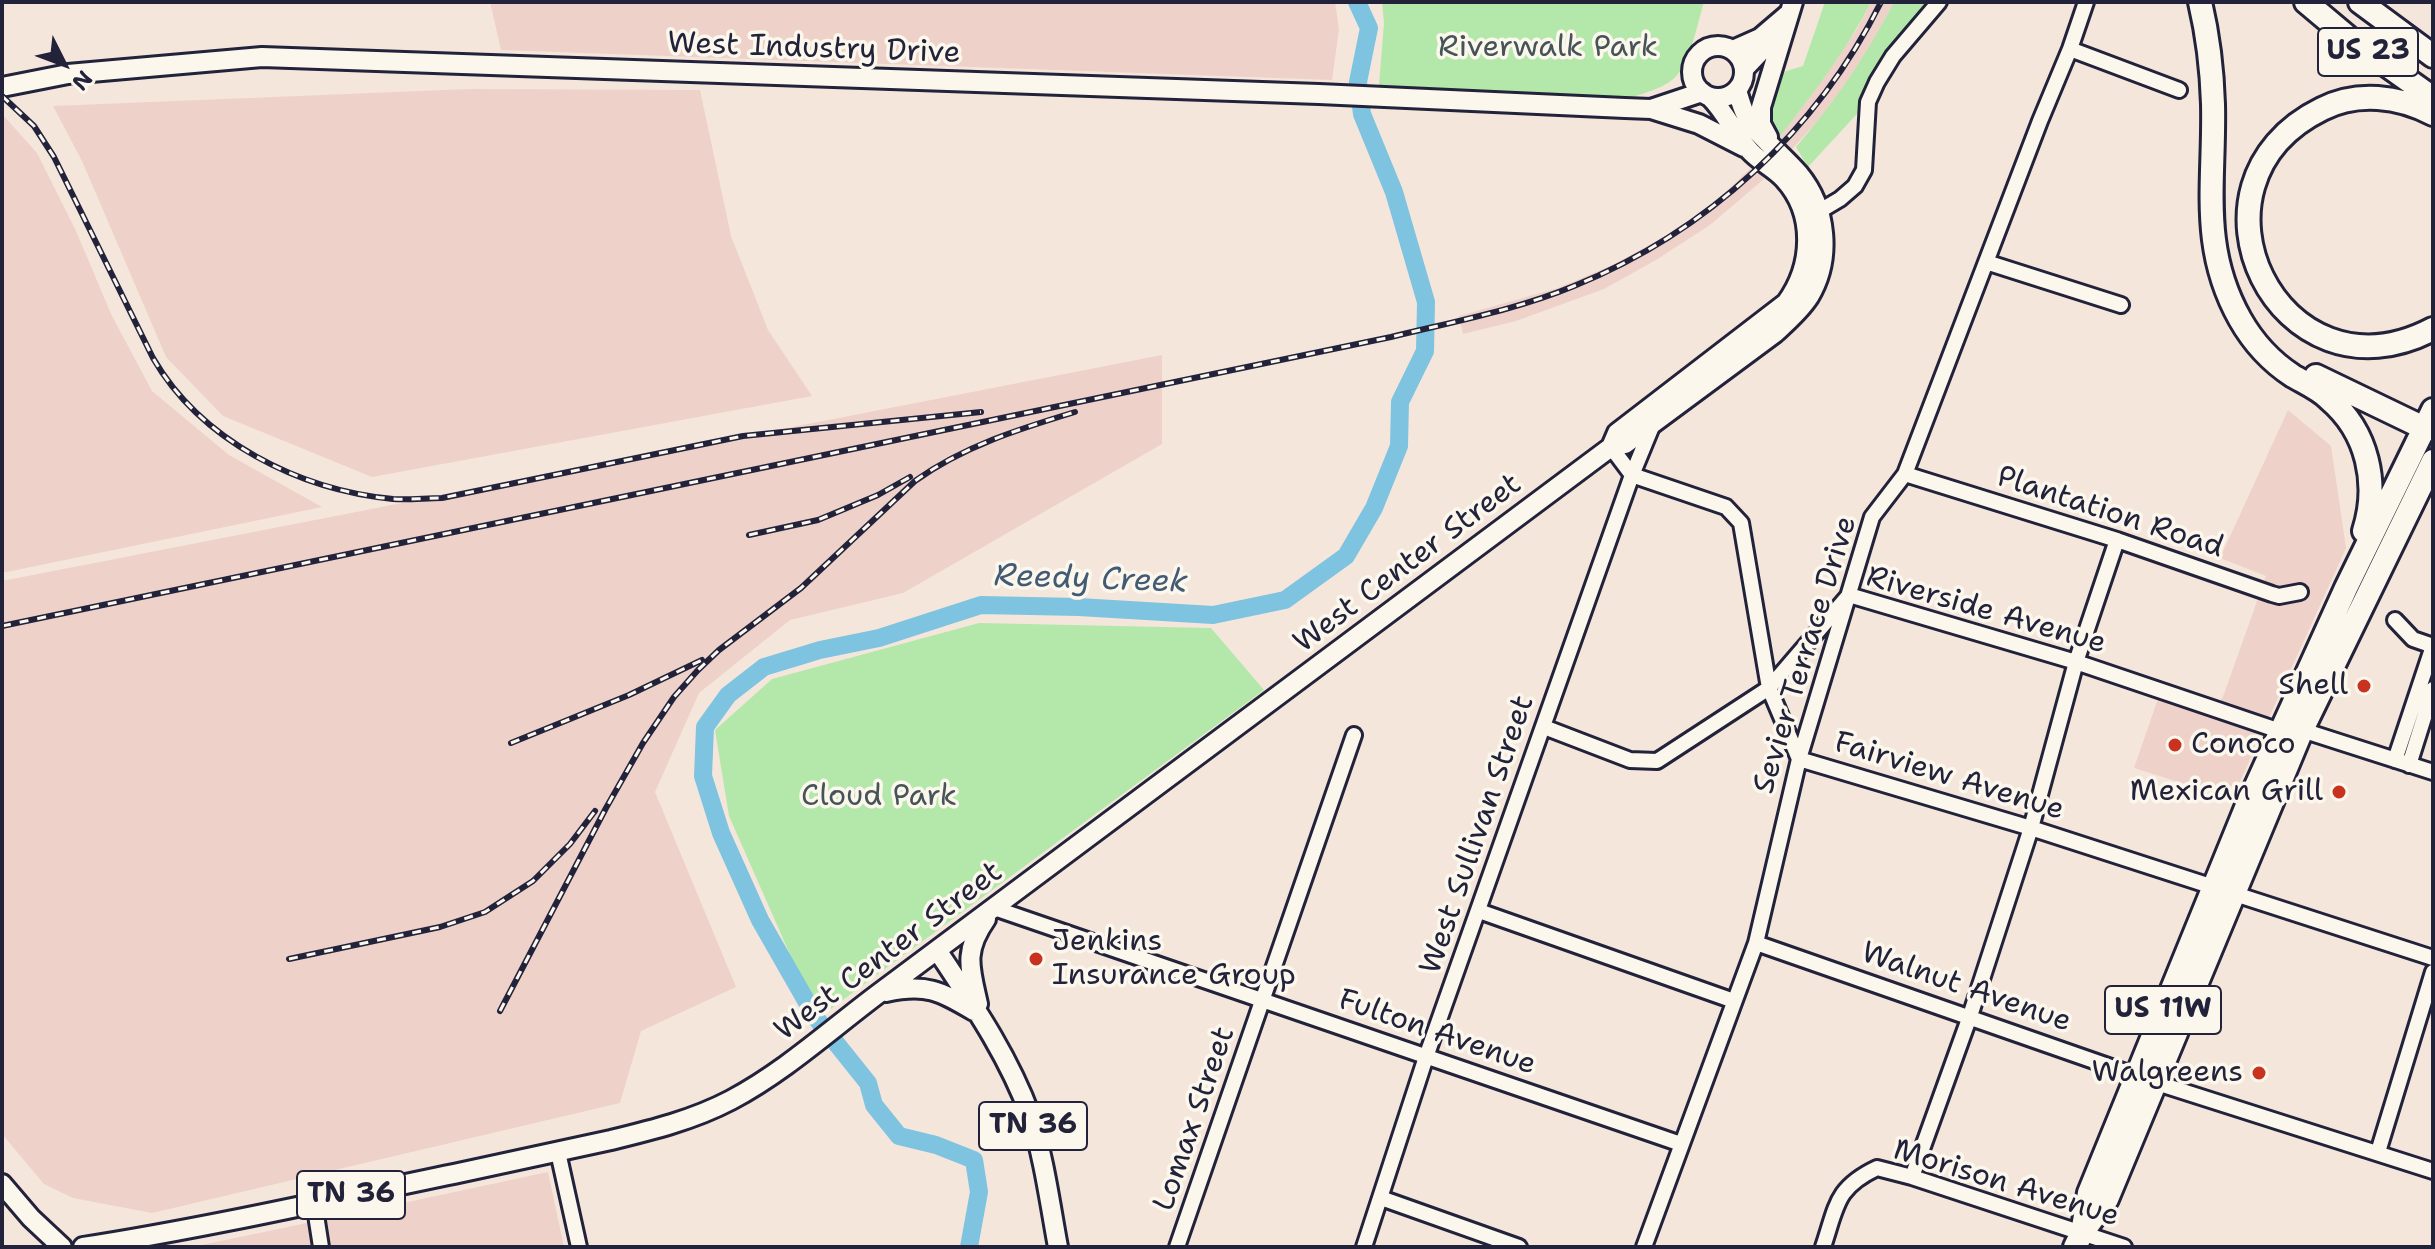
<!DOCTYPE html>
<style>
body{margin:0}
#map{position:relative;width:2435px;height:1249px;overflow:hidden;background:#f5e6dc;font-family:"Shantell Sans",sans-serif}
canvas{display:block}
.frame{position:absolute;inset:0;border:4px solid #22223b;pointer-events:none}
.north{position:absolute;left:24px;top:24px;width:80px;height:80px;-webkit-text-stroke:6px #fbf7ec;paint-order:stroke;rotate:132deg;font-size:22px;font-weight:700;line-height:32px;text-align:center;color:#22223b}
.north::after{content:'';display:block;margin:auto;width:28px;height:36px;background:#22223b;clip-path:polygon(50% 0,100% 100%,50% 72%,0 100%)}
</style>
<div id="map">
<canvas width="2435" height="1249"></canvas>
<div class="frame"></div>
<div class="north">N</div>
</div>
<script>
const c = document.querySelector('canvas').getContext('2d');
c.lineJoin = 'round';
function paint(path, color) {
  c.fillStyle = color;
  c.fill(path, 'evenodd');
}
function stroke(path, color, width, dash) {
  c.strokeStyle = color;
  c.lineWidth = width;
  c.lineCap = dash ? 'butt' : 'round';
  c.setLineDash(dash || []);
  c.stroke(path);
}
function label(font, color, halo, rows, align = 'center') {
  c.font = font + ' "Shantell Sans",sans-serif';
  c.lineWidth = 7;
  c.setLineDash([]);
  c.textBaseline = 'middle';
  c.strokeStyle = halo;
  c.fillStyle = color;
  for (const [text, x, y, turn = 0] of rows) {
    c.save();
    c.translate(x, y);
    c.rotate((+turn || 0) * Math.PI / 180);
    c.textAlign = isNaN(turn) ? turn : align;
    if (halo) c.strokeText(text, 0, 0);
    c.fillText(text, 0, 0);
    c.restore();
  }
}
paint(new Path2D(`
 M490 2H1335L1339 29 1332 80 501 50Z
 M1871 2H1894L1869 50 1832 105 1784 158 1774 144 1807 101 1857 29Z
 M469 89 700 90 731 236 768 330 812 396 372 477 223 416 166 357 82 161 53 106Z
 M2 114 37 153 76 231 112 316 152 391 229 455 322 507 2 573Z
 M1753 166 1764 179 1710 225 1656 260 1604 289 1516 321 1463 334 1459 316 1558 288 1615 264 1664 237 1712 205Z
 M1162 355V444L903 593 790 620 699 693 655 792 736 987 641 1031 620 1103 152 1213 73 1198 44 1184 2 1134V581Z
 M2288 410 2331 446 2346 548 2232 799 2134 768 2159 696 2214 715 2224 694 2266 576 2220 558Z
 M548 1172 564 1247H192L403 1203Z`), '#eed1c9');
paint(new Path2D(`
 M1382 2H1704C1697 25 1692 55 1678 74 1668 87 1647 92 1633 97L1429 90 1379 85 1384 23Z
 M1825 2H1871C1845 53 1809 99 1774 144L1761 107 1780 73 1803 66Z
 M1894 2H1939L1868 102 1808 167 1796 147C1837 99 1865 58 1894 2Z
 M979 623 1211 628 1264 690 821 1016 792 959 729 816 715 730 772 679Z`), '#b3e8aa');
stroke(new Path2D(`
 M969 1247 979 1192 974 1160 936 1145 899 1136 874 1105 868 1083 816 1018 760 920 721 833 703 776 705 727 728 695 764 667 820 650 879 638 981 605 1079 607 1213 615 1285 600 1346 556 1374 508 1399 446 1400 402 1425 351 1426 302 1394 192 1362 114 1358 82 1369 28 1357 2`), '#7ec3df', 18);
const minor = new Path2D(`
 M2070 49 2179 90
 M1813 215 1840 199 1855 186 1864 170 1868 102 1877 82 1893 56 1939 2
 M1986 262 2121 305
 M1611 447 1632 475
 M1905 474 2117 540 2272 594 2279 596 2300 592
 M1632 475 1726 507 1741 523 1769 688 1799 759 2031 828 2433 958
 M2395 620 2413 639 2433 646
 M1544 727 1630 760 1657 761 1769 688 1849 595 2076 662 2280 731
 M2302 730 2433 772
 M2395 760 2433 646
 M2409 765 2433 689
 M994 908 1681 1144
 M1479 911 1734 1001
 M1756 943 2157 1083 2433 1171
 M558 1152 579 1247
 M2378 1152 2433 972
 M1912 1177 1970 1016 2031 828 2076 662 2117 540
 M1381 1198 1519 1247
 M314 1202 321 1247
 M1177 1247 1354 735
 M1364 1247 1426 1057 1632 475 1653 424
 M1644 1247 1756 943 1799 759 1872 517 1905 474 2040 121 2070 49 2086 2
 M1823 1247C1837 1206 1835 1188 1877 1168L1912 1177 2124 1247`);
const major = new Path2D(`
 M1692 72a26 26 0 1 1 52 0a26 26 0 1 1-52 0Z
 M1733 50 1760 38 1787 15
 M1744 69 1778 33
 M2 87 68 74 262 57 1319 94 1625 108 1651 109 1702 92
 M1651 109 1699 124 1744 147
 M1768 137 1761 124V107L1793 2
 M1611 447 1617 433 1786 303C1813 266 1816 214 1784 179 1774 168 1760 162 1750 151 1735 135 1726 113 1710 97
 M937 950C972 1003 1008 1055 1030 1115 1044 1157 1050 1204 1058 1247
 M886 992C926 983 940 991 974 1011
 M978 1004C970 968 963 952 986 919
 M2 1184 31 1218 62 1247
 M83 1247C211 1227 337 1198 463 1172 512 1161 562 1151 611 1140 652 1130 693 1120 731 1100 784 1072 830 1030 878 994L1611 447 1625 444 1775 333C1787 322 1800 311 1809 297 1832 259 1827 208 1799 174 1785 158 1769 145 1755 129 1745 118 1741 104 1737 90`);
const highway = new Path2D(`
 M2200 2C2208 36 2212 70 2213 104 2215 182 2199 246 2240 319 2253 342 2270 361 2293 376 2305 383 2319 389 2329 399 2368 432 2379 484 2364 531
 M2306 2 2350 39 2433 98
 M2360 2 2433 56
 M2433 114C2399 96 2357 91 2322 109 2169 184 2279 410 2433 329
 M2316 376 2424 428 2433 429
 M2082 1233 2089 1193 2246 808 2346 588 2433 410
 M2075 1247 2082 1233 2107 1199 2302 730 2433 461`);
stroke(minor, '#22223b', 20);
stroke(major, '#22223b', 24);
stroke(highway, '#22223b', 28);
stroke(minor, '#fbf7ec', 14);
stroke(major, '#fbf7ec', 18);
stroke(highway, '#fbf7ec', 22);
const rail = new Path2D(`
 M2 96 34 126 54 157 153 358C201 441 299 490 393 499 409 500 426 498 442 498L743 436 981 412
 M749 535 818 520 878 495 910 477
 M2 626 1391 337C1452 322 1516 310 1574 286 1707 232 1817 131 1881 2
 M511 743 629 695 702 660
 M289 959 440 927 485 912 533 881 570 844 595 811
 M500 1011 606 808 643 743 674 697 698 670 719 650 801 588 915 481C964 446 1019 429 1075 412`);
stroke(rail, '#22223b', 6);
stroke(rail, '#fbf7ec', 3, [9]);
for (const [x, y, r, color] of [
 [2364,686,8,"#c8321e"],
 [2175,745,8,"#c8321e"],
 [2339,792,8,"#c8321e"],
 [1036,959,8,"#c8321e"],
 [2259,1073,8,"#c8321e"]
]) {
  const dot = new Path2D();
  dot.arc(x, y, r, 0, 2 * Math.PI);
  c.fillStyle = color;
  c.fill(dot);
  stroke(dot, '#fbf7ec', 3);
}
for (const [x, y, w] of [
 [2368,52,100],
 [2163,1010,116],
 [1033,1126,108],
 [351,1195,108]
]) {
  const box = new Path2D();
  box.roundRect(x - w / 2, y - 24, w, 48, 6);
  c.fillStyle = '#fbf7ec';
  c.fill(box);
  stroke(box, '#22223b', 2);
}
label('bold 28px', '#22223b', null, [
 ["US 23",2368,52],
 ["US 11W",2163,1010],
 ["TN 36",1033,1126],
 ["TN 36",351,1195]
]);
label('30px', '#465457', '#fbf7ec', [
 ["Riverwalk Park",1548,48],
 ["Cloud Park",879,797]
]);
label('30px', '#22223b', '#fbf7ec', [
 ["West Industry Drive",814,49,2],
 ["Plantation Road",2110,513,18],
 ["West Center Street",1408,564,-37],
 ["Riverside Avenue",1986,611,16],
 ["Sevier Terrace Drive",1806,655,-73],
 ["Fairview Avenue",1949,777,17],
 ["West Sullivan Street",1478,835,-71],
 ["West Center Street",889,952,-37],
 ["Walnut Avenue",1966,988,19],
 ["Fulton Avenue",1437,1033,19],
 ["Lomax Street",1195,1119,-71],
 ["Morison Avenue",2006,1184,17]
]);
label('30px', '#22223b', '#fbf7ec', [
 ["Shell",2348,686],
 ["Conoco",2191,745,"left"],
 ["Mexican Grill",2323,792],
 ["Jenkins",1052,942,"left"],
 ["Insurance Group",1052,976,"left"],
 ["Walgreens",2243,1073]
], 'right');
label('italic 32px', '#425a74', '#fbf7ec', [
 ["Reedy Creek",1091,580,2]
]);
</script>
